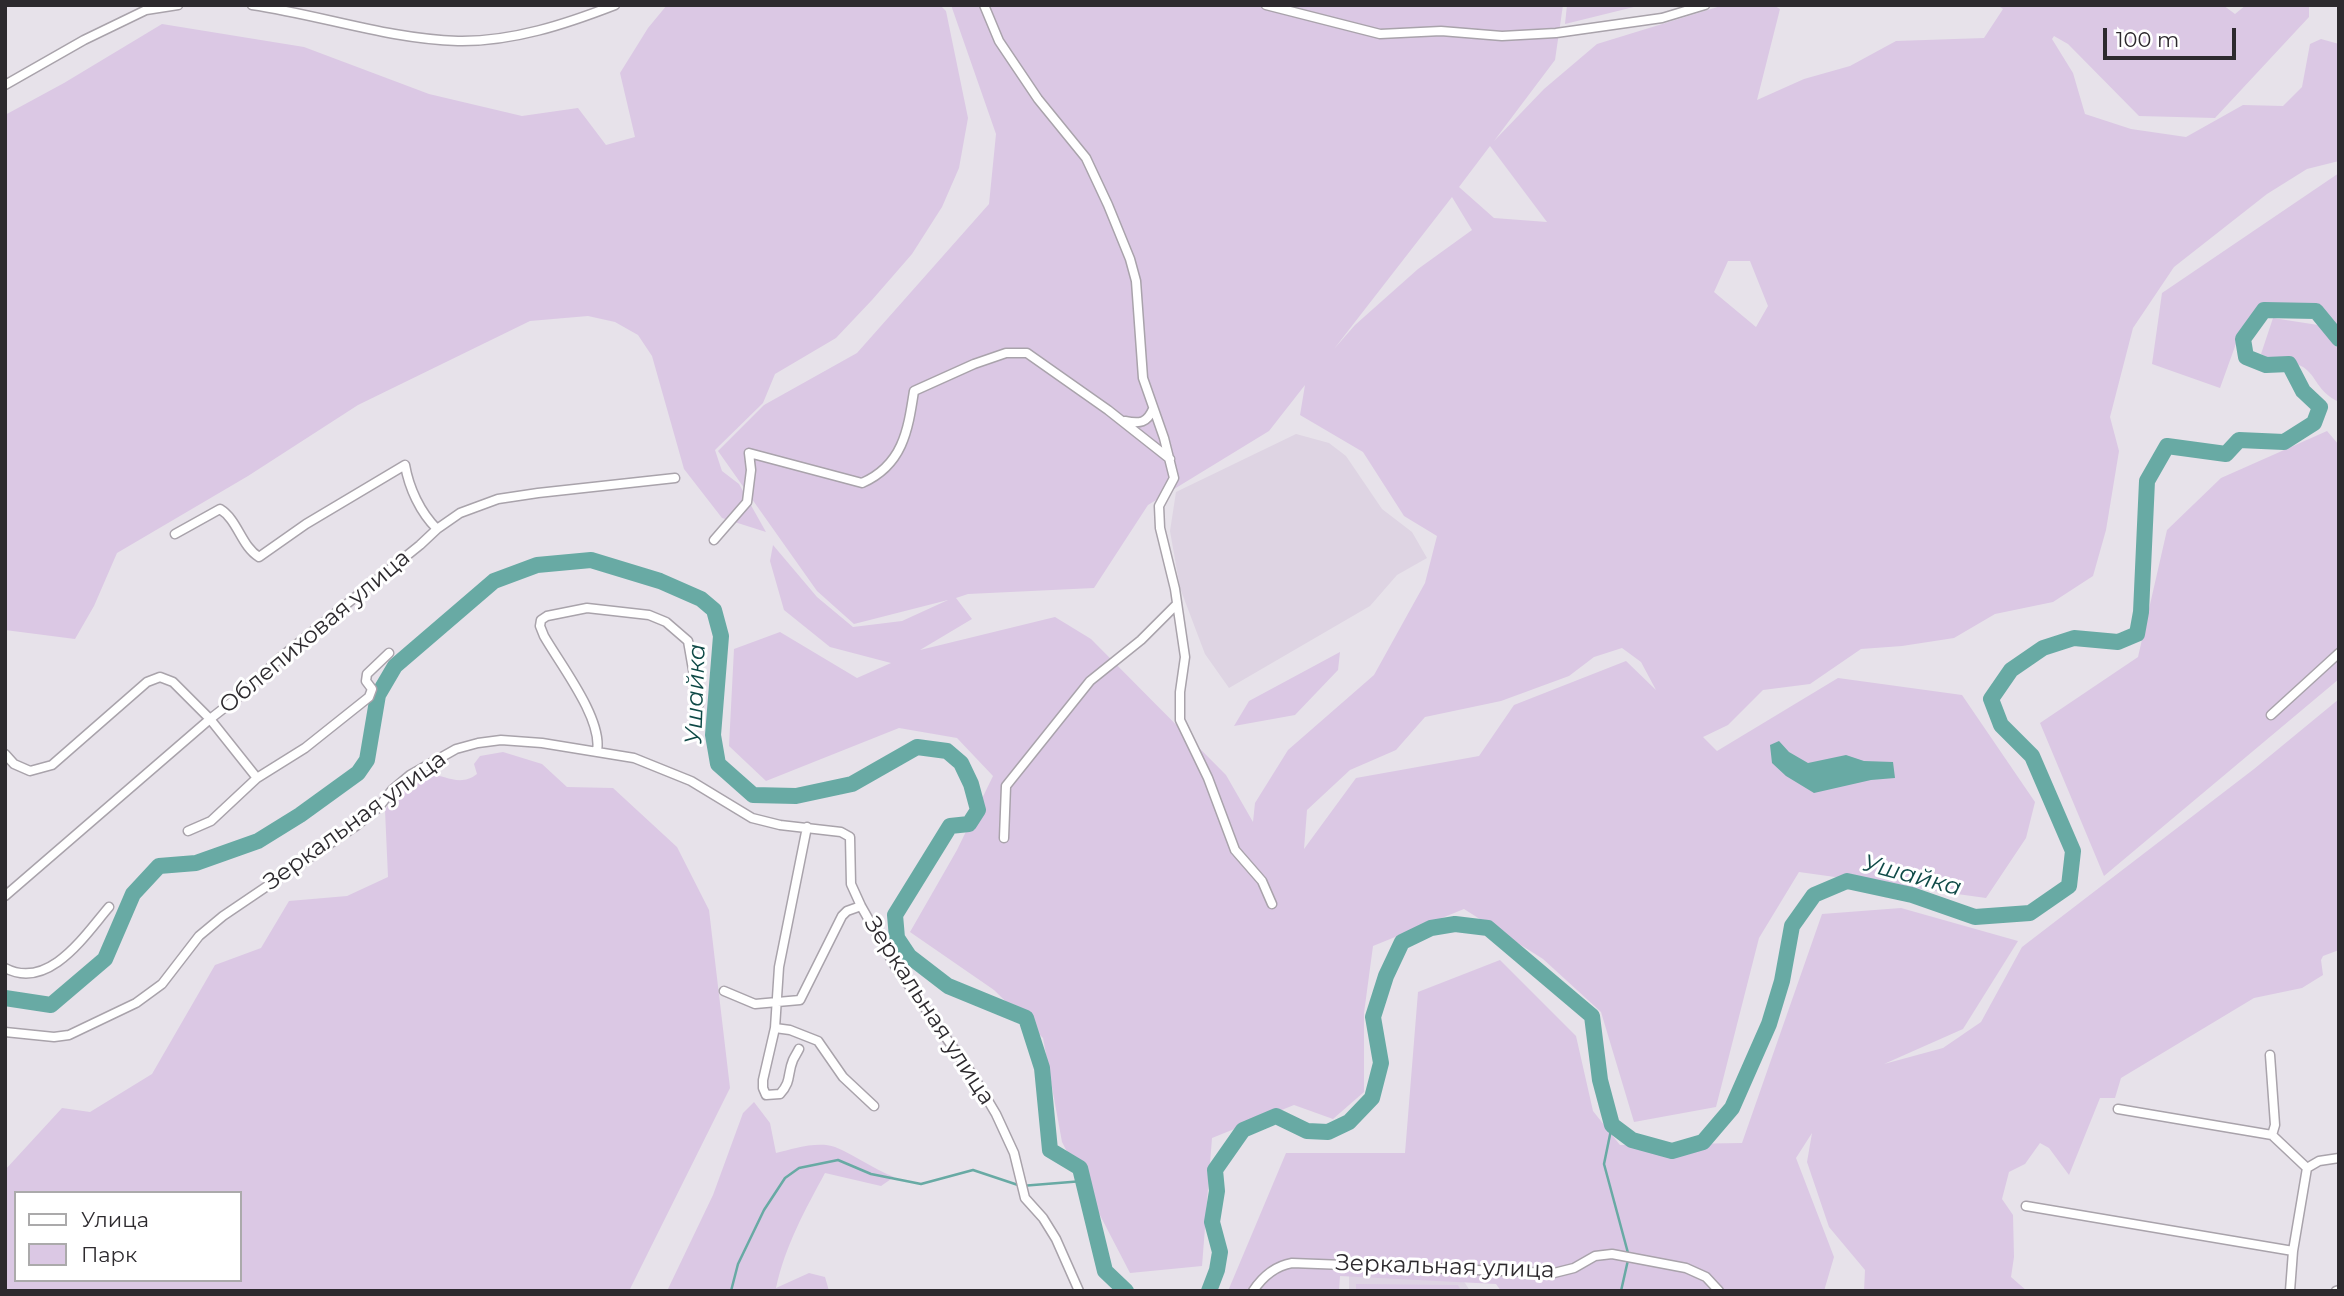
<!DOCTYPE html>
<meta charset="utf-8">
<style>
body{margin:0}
#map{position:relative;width:2344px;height:1296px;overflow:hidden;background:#e7e2ea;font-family:Montserrat,sans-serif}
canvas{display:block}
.frame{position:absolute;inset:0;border:7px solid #2d2a2e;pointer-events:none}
.legend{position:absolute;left:14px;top:1191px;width:228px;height:91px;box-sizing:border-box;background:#fff;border:2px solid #abaaab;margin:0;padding:9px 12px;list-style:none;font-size:21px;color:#2d2a2e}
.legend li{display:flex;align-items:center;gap:14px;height:35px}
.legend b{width:35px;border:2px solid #abaaab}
.scale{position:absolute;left:2103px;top:28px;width:133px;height:32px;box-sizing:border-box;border:4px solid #2d2a2e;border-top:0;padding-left:9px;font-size:21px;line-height:24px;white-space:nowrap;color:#2d2a2e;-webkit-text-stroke:5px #fff;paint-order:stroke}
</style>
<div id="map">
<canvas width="2344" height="1296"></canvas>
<div class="frame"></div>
<ul class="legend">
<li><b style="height:9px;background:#fff"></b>Улица</li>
<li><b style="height:19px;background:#dbc8e4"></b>Парк</li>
</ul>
<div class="scale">100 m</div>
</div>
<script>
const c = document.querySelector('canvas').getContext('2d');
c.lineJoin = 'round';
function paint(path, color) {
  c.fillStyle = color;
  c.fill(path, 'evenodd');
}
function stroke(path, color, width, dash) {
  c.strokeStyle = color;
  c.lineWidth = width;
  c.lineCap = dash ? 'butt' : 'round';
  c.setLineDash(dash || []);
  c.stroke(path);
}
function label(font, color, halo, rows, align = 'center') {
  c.font = font + ' Montserrat,sans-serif';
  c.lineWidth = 6;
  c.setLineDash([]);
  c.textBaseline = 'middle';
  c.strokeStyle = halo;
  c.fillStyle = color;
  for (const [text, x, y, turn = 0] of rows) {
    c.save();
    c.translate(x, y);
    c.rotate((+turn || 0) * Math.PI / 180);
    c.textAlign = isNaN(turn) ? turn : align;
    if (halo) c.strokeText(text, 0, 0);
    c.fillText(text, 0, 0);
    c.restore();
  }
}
paint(new Path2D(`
 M1296 434 1329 443 1346 456 1382 509 1412 532 1427 558 1397 575 1370 606 1229 688 1205 654 1180 588 1170 531 1176 492Z
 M1349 1272 1460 1275 1470 1291H1349Z`), '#ded4e3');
paint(new Path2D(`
 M667 5H940L946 11 968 118 959 168 942 207 912 254 872 300 836 338 775 374 763 403 715 450 722 471 739 484 766 532 722 518 684 469 652 356 638 335 615 322 588 316 530 321 358 405 248 476 117 553 94 606 75 639 5 630V115L64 83 162 24 304 47 429 94 522 116 578 108 606 145 635 137 620 73 648 28Z
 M951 5H1563L1555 60 1494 141 1544 89 1597 44 1724 5H1773L1780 9 1757 100 1804 79 1850 66 1896 41 1984 38 2003 9 1997 5H2223L2235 14 2246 5H2309V17L2215 118 2139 116 2068 44 2054 36 2052 39 2073 73 2085 114 2131 129 2186 137 2243 105 2283 106 2302 87 2310 44 2321 39 2339 44V161L2307 169 2267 194 2174 267 2133 328 2110 417 2119 451 2106 530 2093 576 2053 602 1995 614 1954 638 1902 646 1861 649 1810 684 1763 690 1728 725 1703 737 1717 751 1838 678 1962 695 2035 802 2026 838 1986 898 1799 872 1759 938 1716 1107 1634 1122 1601 1012 1543 959 1464 909 1373 946 1364 1013V1092L1333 1119 1294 1105 1212 1138 1202 1266 1130 1273 1062 1142 1043 1038 994 990 910 932 957 850 993 776 957 738 899 728 766 781 729 746 734 649 780 632 857 678 891 663 830 647 784 610 770 561 773 545 817 597 853 627 902 621 948 600 854 624 817 591 718 451 764 405 857 353 989 204 996 134ZM1490 146 1547 222 1494 218 1459 187ZM1452 197 1472 230 1418 269 1355 325 1334 349ZM1728 261H1750L1768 306 1756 327 1714 292ZM1305 385 1300 415 1363 452 1404 516 1437 536 1425 583 1374 675 1288 750 1255 803 1253 822 1226 775 1091 639 1055 617 920 650 972 619 956 598 968 594 1094 588 1148 505 1269 431ZM1622 648 1641 662 1656 690 1626 661 1514 705 1479 756 1356 778 1304 849 1307 810 1350 770 1396 750 1425 717 1501 701 1569 676 1594 657Z
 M1567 5H1642L1565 24Z
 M2339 173V328L2292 307 2242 327 2220 388 2152 364 2162 293Z
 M2273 318 2318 325 2339 350V402C2317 392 2317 376 2303 367 2291 360 2274 363 2261 354Z
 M2327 431 2339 445V679L2104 876 2040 723 2138 657 2167 530 2221 478Z
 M1340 652 1338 670 1295 715 1234 726 1249 701Z
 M2339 699V950L2323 956 2321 960 2323 975 2302 988 2254 998 2121 1078 2115 1098H2100L2069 1175 2049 1148 2040 1143 2025 1164 2009 1172 2002 1199 2013 1215 2014 1257 2011 1277 2027 1291H1864L1865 1270 1829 1227 1807 1162 1812 1133 1796 1158 1834 1257 1824 1291H1501L1496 1284 1340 1276 1339 1291H1228L1286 1153H1405L1418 992 1500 960 1576 1036 1593 1111 1620 1145 1742 1143 1822 914 1901 908 2018 941 1963 1029 1884 1064 1943 1048 1981 1022 2022 947 2254 769Z
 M503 752 542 764 567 787 613 788 677 847 709 910 730 1088 629 1291H5V1170L62 1108 90 1112 152 1074 215 965 261 948 289 901 347 896 388 877 385 810C392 801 400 786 410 780 437 763 454 792 477 774L474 764 480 756ZM16 1193H240V1280H16Z
 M754 1102 770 1123 776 1153C793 1149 817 1141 835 1147 855 1155 873 1169 894 1177L881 1186 825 1173C805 1210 785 1246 776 1288L809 1273 825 1277 829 1291H667L713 1195 743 1113Z
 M1356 1284 1458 1285 1461 1291H1356Z`), '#dbc8e4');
paint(new Path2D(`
 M1779 741 1789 752 1808 763 1846 755 1864 761 1893 762 1895 778 1871 780 1814 793 1786 776 1772 763 1770 745Z`), '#68aaa4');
stroke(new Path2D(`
 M1612 1125 1604 1164 1628 1253
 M731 1291 738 1264 764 1210 785 1178 799 1168 838 1160 871 1174 921 1184 973 1170 1021 1186 1083 1181
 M1621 1291 1628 1260`), '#68aaa4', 2.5);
stroke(new Path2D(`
 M5 998 51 1005 105 959 133 894 159 866 196 863 258 841 300 815 358 773 367 760 378 695 395 666 494 581 537 565 591 560 660 581 701 599 714 610 721 636 713 735 718 764 753 795 796 796 852 784 917 747 947 751 961 763 971 784 978 810 969 824 950 826 895 915 897 938 909 956 948 986 1026 1018 1042 1068 1050 1150 1080 1168 1105 1271 1126 1291
 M1209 1291 1217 1270 1220 1252 1212 1222 1217 1191 1215 1170 1243 1130 1276 1116 1307 1131 1328 1132 1349 1122 1372 1098 1381 1063 1373 1017 1386 976 1402 942 1431 928 1455 924 1488 928 1592 1016 1600 1080 1612 1125 1632 1140 1672 1151 1703 1142 1732 1108 1769 1024 1782 981 1792 926 1814 895 1847 881 1912 895 1975 917 2030 913 2069 886 2073 851 2032 756 2001 725 1991 699 2011 670 2043 648 2074 638 2118 642 2137 634 2141 612 2147 481 2167 446 2226 454 2239 440 2284 442 2314 423 2320 407 2303 391 2289 364 2266 365 2246 357 2243 339 2264 310 2316 311 2339 339`), '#68aaa4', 16);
const minor = new Path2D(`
 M252 5C321 15 388 39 458 41 512 42 566 24 615 5
 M984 5 999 41 1038 99 1086 158 1108 205 1130 259 1136 281 1143 378 1164 438 1174 478 1159 506 1160 528 1175 589 1185 657 1180 692V720L1208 778 1235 850 1262 881 1272 904
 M1266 5 1380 34 1441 31 1502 36 1556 33 1662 18 1705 5
 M5 85 84 40 146 10 178 5
 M1125 421C1140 424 1147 423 1153 409
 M175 534 220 509C238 520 241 546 259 557L306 524 405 465C409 488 420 512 437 529
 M714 540 747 502 751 470 749 453 862 483C903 465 908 430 914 391L974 364 1006 353H1027L1108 410 1170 459
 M2271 715 2339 653
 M597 751C603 719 560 664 544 636L540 626 541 620 547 616 587 608 649 615 666 622 688 641 699 704
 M5 754 14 764 30 771 52 765 147 682 160 677 173 682 210 719 257 778
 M188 831 211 821 257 778 305 748 369 697 372 689 366 681 367 674 389 653
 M1004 838 1006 786 1090 681 1141 640 1177 604
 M5 896 210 719 246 691 281 657 420 545 437 529 460 513 498 499 538 493 675 478
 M5 968C49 991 85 935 109 907
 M724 991 755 1004 800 1000 842 916 847 911 861 906
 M775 1028 790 1030 818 1041 843 1077 874 1106
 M5 1032 54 1037 69 1035 136 1003 162 984 199 936 223 916 356 826 379 807 392 790 410 775 456 749 478 743 501 740 542 743 634 758 691 781 752 818 780 825 841 832 850 837 851 884 861 906 895 966 974 1077 996 1114 1014 1153 1025 1198 1043 1218 1056 1239 1079 1291
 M799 1049C797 1053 795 1056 793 1060 787 1074 792 1081 780 1094L766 1095 763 1088V1080L775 1028 779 967 807 827
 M2270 1055 2275 1125 2272 1135
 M2118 1109 2272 1135 2307 1168
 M2026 1206 2293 1251
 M1253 1291C1263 1276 1275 1266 1292 1263L1554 1273 1574 1268 1595 1256 1612 1254 1686 1268 1706 1277 1719 1291
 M2290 1291 2293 1251 2307 1168 2319 1161 2339 1158
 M2336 1291 2339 1290`);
stroke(minor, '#a9a3ab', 11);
stroke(minor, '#fff', 8);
label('23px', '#2d2a2e', '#fff', [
 ["Облепиховая улица",315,632,-40],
 ["Зеркальная улица",355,821,-36],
 ["Зеркальная улица",929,1011,57],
 ["Зеркальная улица",1445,1267,2]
]);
label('italic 24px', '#0f4a47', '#fff', [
 ["Ушайка",696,694,-88],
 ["Ушайка",1912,876,15]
]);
</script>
